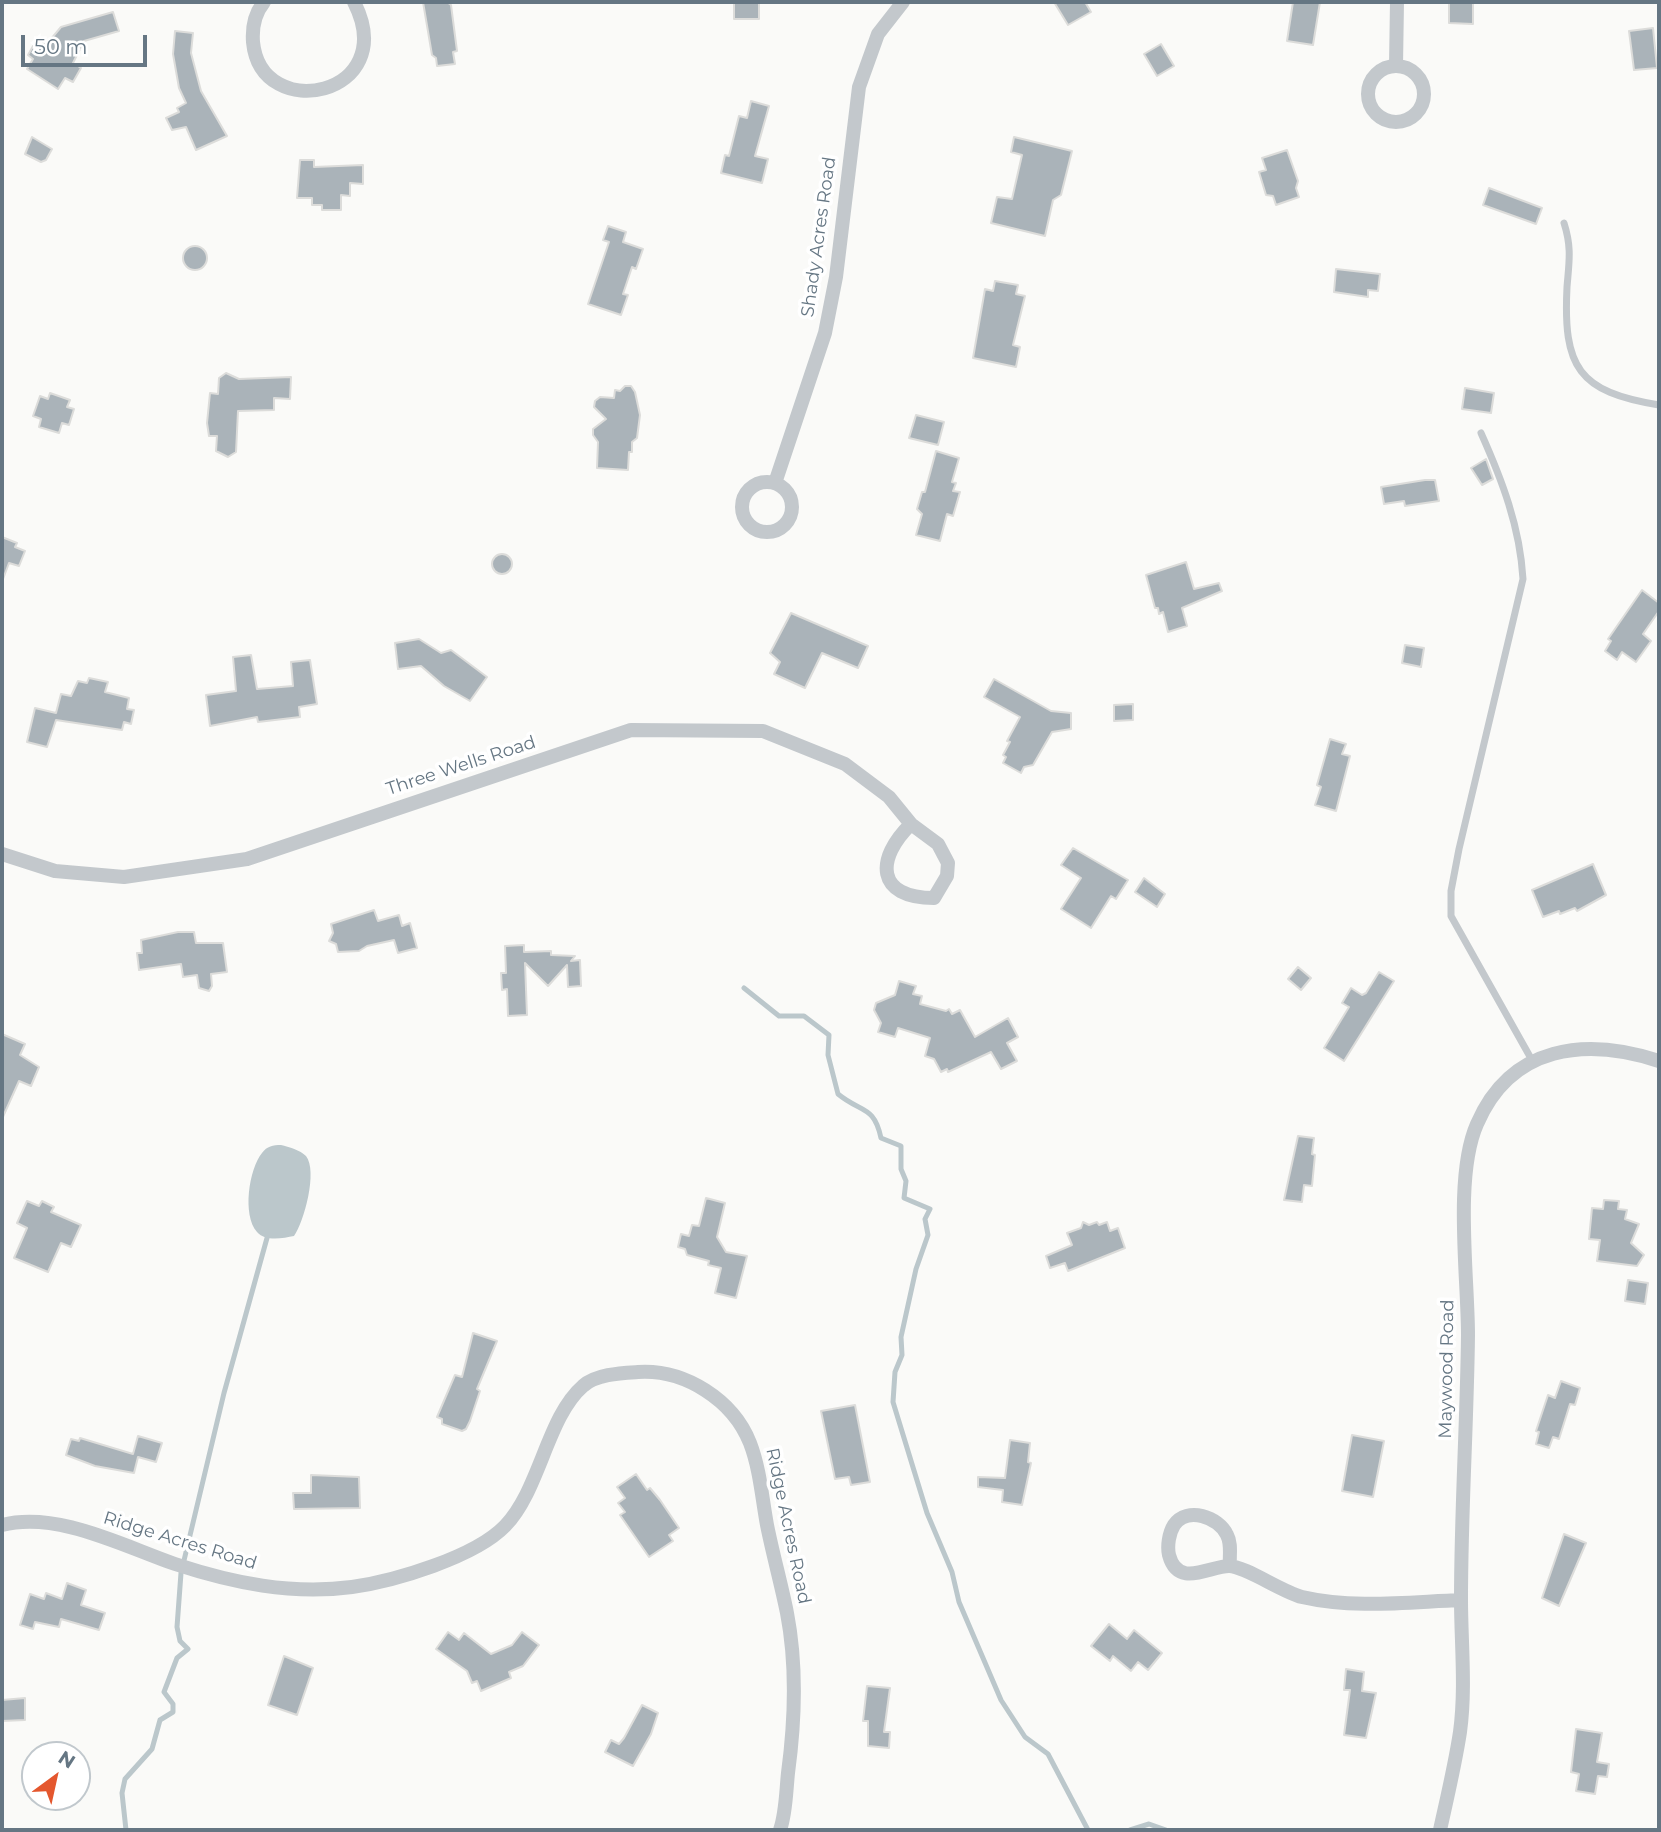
<!DOCTYPE html>
<style>
body{margin:0}
#map{position:relative;width:1661px;height:1832px;overflow:hidden;background:#fafaf8;font-family:Montserrat,sans-serif}
canvas{display:block}
.frame{position:absolute;inset:0;border:4px solid #657683;pointer-events:none}
.north{position:absolute;left:21px;top:1741px;width:70px;height:70px;box-sizing:border-box;background:#fff;border:2px solid #c1c8cd;border-radius:50%;rotate:33deg;font-size:19px;font-weight:700;line-height:28px;text-align:center;color:#657683}
.north::after{content:'';display:block;margin:auto;width:24px;height:32px;background:#e4572e;clip-path:polygon(50% 0,100% 100%,50% 72%,0 100%)}
.scale{position:absolute;left:21px;top:35px;width:126px;height:32px;box-sizing:border-box;border:4px solid #657683;border-top:0;padding-left:9px;font-size:21px;line-height:24px;white-space:nowrap;color:#657683;-webkit-text-stroke:5px #fff;paint-order:stroke}
</style>
<div id="map">
<canvas width="1661" height="1832"></canvas>
<div class="frame"></div>
<div class="north">N</div>
<div class="scale">50 m</div>
</div>
<script>
const c = document.querySelector('canvas').getContext('2d');
c.lineJoin = 'round';
function paint(path, color) {
  c.fillStyle = color;
  c.fill(path, 'evenodd');
}
function stroke(path, color, width, dash) {
  c.strokeStyle = color;
  c.lineWidth = width;
  c.lineCap = dash ? 'butt' : 'round';
  c.setLineDash(dash || []);
  c.stroke(path);
}
function label(font, color, halo, rows, align = 'center') {
  c.font = font + ' Montserrat,sans-serif';
  c.lineWidth = 7;
  c.setLineDash([]);
  c.textBaseline = 'middle';
  c.strokeStyle = halo;
  c.fillStyle = color;
  for (const [text, x, y, turn = 0] of rows) {
    c.save();
    c.translate(x, y);
    c.rotate((+turn || 0) * Math.PI / 180);
    c.textAlign = isNaN(turn) ? turn : align;
    if (halo) c.strokeText(text, 0, 0);
    c.fillText(text, 0, 0);
    c.restore();
  }
}
paint(new Path2D(`
 M281 1145C289 1147 300 1150 306 1156 318 1171 304 1222 294 1236 283 1238 266 1242 257 1232 242 1215 249 1169 262 1153 267 1146 273 1145 281 1145Z`), '#bbc7cb');
stroke(new Path2D(`
 M744 988 779 1016H804L829 1035 828 1055 838 1094C861 1113 874 1105 881 1138L901 1146V1169L906 1181 904 1198 930 1209 925 1219 928 1235 916 1269 901 1337 902 1355 895 1372 893 1402 927 1513 952 1572 959 1602 1001 1700 1025 1737 1048 1754 1088 1830
 M126 1830 122 1793 125 1779 152 1749 160 1720 173 1712V1704L164 1692 177 1658 188 1649 180 1641 177 1627 181 1573 224 1393 267 1238
 M1130 1830 1149 1824 1166 1830`), '#bbc7cb', 5);
const building = new Path2D(`
 M423 2H447L451 5 457 51 453 52 455 64 437 66 436 58 432 55Z
 M734 2H759V19H734Z
 M1054 2H1085L1091 12 1068 25Z
 M1293 2H1320L1313 45 1287 41Z
 M1449 2H1473V24L1449 23Z
 M113 12 119 31 84 41 73 63 81 68 73 82 65 78 58 89 27 69 33 59 28 55 37 39 46 45 61 27Z
 M1653 28 1657 68 1634 70 1629 31Z
 M175 31 193 33 191 53 201 91 227 136 196 150 186 127 172 130 166 118 179 112 177 108 186 103 179 88 173 54Z
 M1161 44 1174 66 1157 76 1144 54Z
 M751 101 769 106 755 156 768 159 762 183 721 173 725 155 729 156 739 116 747 118Z
 M32 137 52 149 46 160 41 162 25 154Z
 M1014 137 1072 151 1061 195 1053 200 1045 236 991 223 997 197 1012 199 1022 155 1011 152Z
 M1287 150 1298 181 1296 188 1299 197 1276 205 1273 196 1266 195 1259 172 1266 170 1262 158Z
 M300 160H314V167L363 165V184L350 183V196L341 195V210H322V205H312V198H297Z
 M1489 188 1542 208 1536 224 1483 205Z
 M608 226 626 232 623 242 643 249 636 269 632 267 623 294 628 295 621 315 588 304 609 242 603 240Z
 M183 258a12 12 0 1 1 24 0a12 12 0 1 1-24 0Z
 M1336 269 1380 274 1378 291 1368 290V297L1334 292Z
 M995 281 1018 285 1016 294 1025 296 1013 345 1020 347 1016 367 973 358 985 289 993 291Z
 M226 373 239 379 291 377 290 399 274 398V410L238 411 236 452 228 457 216 451 217 436H209L207 423 210 393 218 394 219 378Z
 M625 386H631L635 392 640 415 637 438 632 442V452H629L628 470 597 468 598 442 593 435V429L606 419 594 407 595 401 600 397 614 398 615 390 620 391Z
 M1465 388 1494 393 1491 413 1462 409Z
 M50 393 70 400 67 407 74 409 69 425 62 423 59 433 39 427 41 419 33 416 40 396 48 399Z
 M916 415 944 422 938 445 909 438Z
 M936 451 959 458 952 482 956 483 953 491 960 492 953 516 947 514 940 541 916 535 922 514 917 509 922 492H925Z
 M1486 459 1493 479 1482 485 1471 468Z
 M1425 480H1435L1439 501 1405 506 1404 501 1384 504 1381 487Z
 M2 537 17 543 15 547 25 551 19 566 9 563 3 579Z
 M492 564a10 10 0 1 1 20 0a10 10 0 1 1-20 0Z
 M1186 562 1194 589 1219 583 1222 591 1182 608 1187 626 1168 632 1163 612 1159 614 1158 608H1155L1146 575Z
 M1642 590 1659 603V611L1643 634 1651 641 1636 662 1622 652 1617 660 1605 651 1611 641 1608 639Z
 M791 613 868 646 858 668 822 653 805 688 774 674 780 662 770 653Z
 M419 639 441 653 451 650 487 677 470 701 444 686 421 666 398 669 395 643Z
 M1405 645 1424 648 1421 667 1402 663Z
 M251 655 257 689 293 686 291 662 310 660 317 704 299 707 300 717 258 722 257 717 210 726 206 695 236 691 233 657Z
 M89 678 108 682 105 692 129 698 127 709 134 710 131 724 124 722 122 730 56 720 47 747 27 742 35 708 56 713 61 694 71 696 78 681 87 683Z
 M994 679 1051 711 1071 713V729L1052 732 1033 765 1024 767 1021 773 1003 763 1006 757 1003 755 1010 742 1007 741 1020 717 984 697Z
 M1133 704V720L1114 721V705Z
 M1330 739 1346 744 1342 754 1350 756 1336 811 1315 805 1321 787 1317 785Z
 M1073 848 1128 880 1116 899 1111 896 1091 928 1061 909 1081 878 1061 865Z
 M1593 864 1606 895 1577 911 1575 908 1560 914 1559 911 1543 917 1532 890Z
 M1144 878 1165 894 1157 907 1135 892Z
 M374 910 378 921 399 915 402 926 410 923 417 948 398 953 394 940 367 946 359 951 338 952 336 944 329 941 333 933 331 924Z
 M178 932H194L196 943H223L227 972 211 974 212 986 209 991 199 988 197 975 183 977 181 964 139 970 137 953H142L141 940Z
 M524 945V952L551 951V955L575 956 571 961 580 960 581 986 568 987 567 965 548 986 525 963 527 1015 508 1016 507 989 502 990 501 973H506L505 946Z
 M1298 967 1311 978 1301 990 1288 979Z
 M1379 972 1394 981 1344 1061 1324 1048 1349 1007 1342 1003 1351 988 1362 995 1366 993Z
 M899 981 916 986 913 994 922 996 920 1004 946 1011 949 1009 952 1014 960 1010 975 1037 1008 1018 1018 1037 1007 1043 1017 1061 1001 1069 991 1052 948 1072 947 1069 941 1072 934 1059 925 1056 930 1038 898 1028 895 1037 878 1032 881 1023 874 1010 876 1003 895 995Z
 M2 1034 25 1044 20 1055 39 1067 31 1086 19 1081 2 1119Z
 M1298 1136 1314 1138 1312 1154 1315 1155 1312 1186 1304 1185 1302 1202 1284 1200Z
 M706 1198 725 1203 717 1237 726 1252 747 1256 736 1298 715 1293 721 1268 708 1265 709 1261 687 1255 685 1249 678 1247 681 1234 689 1236 692 1225 699 1226Z
 M1604 1200 1619 1201 1618 1209 1627 1210 1625 1219 1639 1224 1631 1243 1644 1255 1637 1266 1597 1261 1600 1240 1589 1239 1592 1208 1603 1209Z
 M27 1201 39 1206 42 1201 54 1207 51 1212 81 1225 71 1247 61 1243 48 1272 14 1258 27 1228 17 1223Z
 M1083 1222 1089 1225 1097 1222 1099 1225 1107 1222 1110 1231 1118 1228 1125 1248 1068 1271 1065 1263 1050 1268 1046 1256 1072 1245 1067 1233 1081 1228Z
 M1628 1280 1648 1283 1645 1304 1625 1301Z
 M473 1333 497 1341 477 1389 480 1391 470 1421 466 1429 462 1431 442 1424V1419L437 1417 455 1375 462 1377Z
 M1561 1381 1580 1388 1575 1405 1570 1404 1559 1439 1553 1437 1549 1448 1536 1444 1539 1432 1536 1431 1548 1395 1555 1398Z
 M855 1405 870 1482 851 1485 849 1477 835 1479 821 1411Z
 M1352 1435 1384 1441 1373 1497 1342 1491Z
 M138 1436 162 1443 156 1462 138 1457 134 1473 95 1466 66 1455 71 1439 79 1441 80 1438 133 1454Z
 M1010 1440 1030 1443 1028 1462 1031 1463 1022 1505 1002 1502 1003 1490 978 1487V1477L1005 1478Z
 M636 1474 647 1490 650 1488 660 1500 679 1528 669 1535 673 1541 649 1557 620 1515 625 1512 618 1503 625 1498 617 1487Z
 M311 1475 359 1477 360 1508 294 1509 293 1493H311Z
 M1564 1534 1586 1543 1559 1606 1542 1598Z
 M67 1583 86 1590 81 1605 105 1613 99 1630 61 1619 59 1627 35 1622 33 1629 20 1625 30 1594 44 1599 46 1593 62 1599Z
 M1109 1624 1127 1639 1134 1630 1162 1653 1148 1670 1138 1662 1131 1671 1113 1656 1110 1661 1091 1646Z
 M448 1632 459 1640 464 1633 491 1654 512 1645 522 1632 539 1645 523 1666 509 1672 511 1678 481 1691 477 1681 472 1683 467 1671 436 1649Z
 M284 1656 313 1668 297 1715 268 1705Z
 M1346 1669 1364 1672 1362 1691 1376 1693 1366 1738 1344 1735 1350 1690H1344Z
 M867 1686 890 1688 884 1732H890L889 1748 868 1746V1721H863Z
 M25 1698V1720L2 1721V1700Z
 M642 1705 658 1713 651 1734 633 1766 605 1752 611 1740 619 1744 624 1738Z
 M1576 1729 1602 1733 1597 1762 1609 1764 1607 1777 1598 1776 1595 1794 1576 1791 1579 1774 1571 1772Z`);
paint(building, '#aab3b9');
stroke(building, '#dcdcda', 2);
stroke(new Path2D(`
 M1564 223C1572 248 1569 262 1567 287 1563 367 1578 392 1659 405
 M1481 433C1502 480 1520 527 1523 579L1459 849 1451 891V916L1533 1062`), '#c3c8cc', 7);
stroke(new Path2D(`
 M264 2C255 13 252 28 253 42 261 125 402 96 354 2
 M1396 66 1397 2
 M1368 94a28 28 0 1 1 56 0a28 28 0 1 1-56 0Z
 M742 507a25 25 0 1 1 50 0a25 25 0 1 1-50 0Z
 M775 483 825 333 836 277 859 87 878 34 903 2
 M2 854 55 871 124 877 247 859 631 730 763 731 845 764 889 797 911 824 938 844 948 863 947 876 934 898C876 898 875 859 911 824
 M2 1525C58 1511 123 1546 175 1564 233 1583 291 1595 352 1587 395 1581 475 1557 505 1526 540 1490 547 1417 583 1386 596 1374 622 1373 638 1372 685 1369 733 1400 750 1443 760 1469 762 1498 767 1525 773 1555 781 1583 787 1613 797 1665 795 1721 788 1773 786 1792 786 1813 780 1830
 M1230 1566C1229 1556 1232 1544 1227 1535 1219 1517 1187 1506 1174 1525 1169 1533 1167 1546 1169 1555 1178 1589 1210 1566 1229 1566 1245 1566 1282 1592 1302 1597 1354 1609 1408 1602 1461 1600
 M1440 1830C1447 1798 1455 1765 1460 1732 1466 1688 1461 1643 1461 1599 1461 1511 1467 1423 1468 1335 1468 1277 1454 1176 1477 1124 1511 1045 1586 1037 1659 1061`), '#c3c8cc', 14);
label('18px', '#657683', '#fff', [
 ["Shady Acres Road",819,237,-82],
 ["Three Wells Road",461,766,-18],
 ["Maywood Road",1447,1369,-89],
 ["Ridge Acres Road",788,1526,78],
 ["Ridge Acres Road",180,1541,17]
]);
</script>
